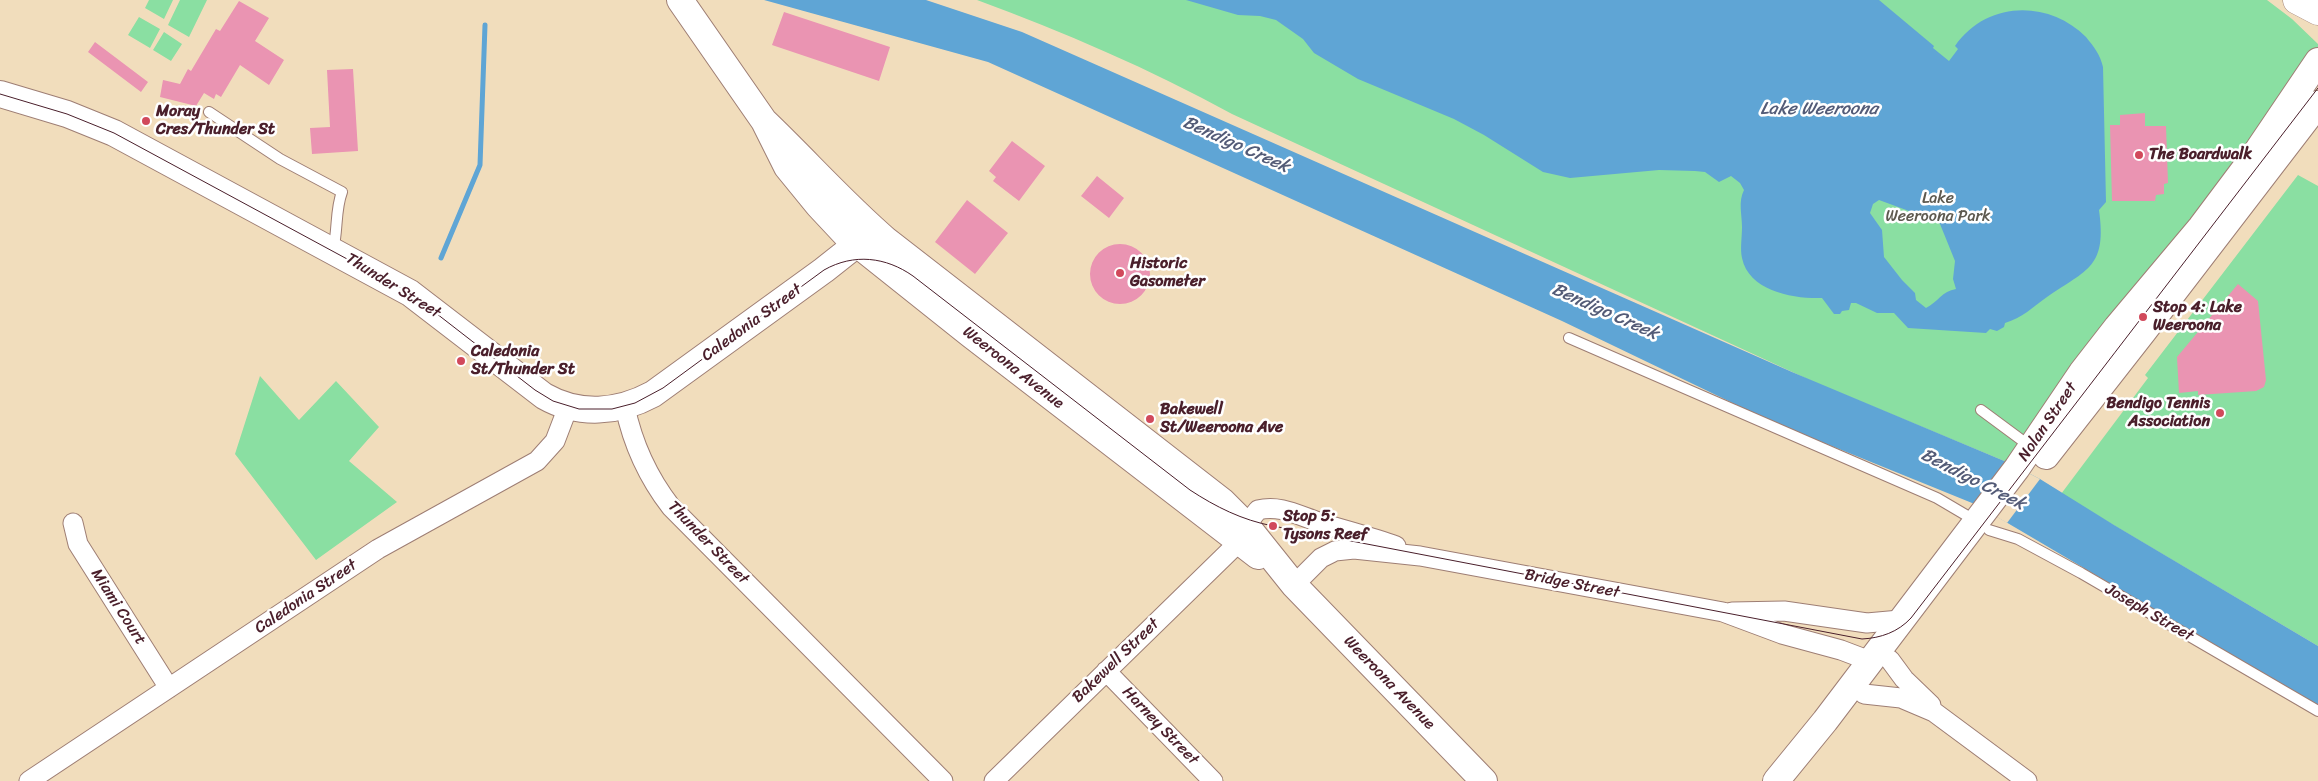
<!DOCTYPE html>
<style>
body{margin:0}
canvas{display:block;background:#f1ddbc}
</style>
<canvas width="2318" height="781"></canvas>
<script>
const c = document.querySelector('canvas').getContext('2d');
c.lineJoin = 'round';
function paint(path, color) {
  c.fillStyle = color;
  c.fill(path, 'evenodd');
}
function stroke(path, color, width, dash) {
  c.strokeStyle = color;
  c.lineWidth = width;
  c.lineCap = dash ? 'butt' : 'round';
  c.setLineDash(dash || []);
  c.stroke(path);
}
function label(font, color, halo, rows, align = 'center') {
  c.font = font + ' Sriracha,sans-serif';
  c.lineWidth = 5;
  c.setLineDash([]);
  c.textBaseline = 'middle';
  c.strokeStyle = halo;
  c.fillStyle = color;
  for (const [text, x, y, turn = 0] of rows) {
    c.save();
    c.translate(x, y);
    c.rotate((+turn || 0) * Math.PI / 180);
    c.textAlign = isNaN(turn) ? turn : align;
    if (halo) c.strokeText(text, 0, 0);
    c.fillText(text, 0, 0);
    c.restore();
  }
}
paint(new Path2D(`
 M149 0H173L164 19 145 8Z
 M180 0H207L189 37 168 25Z
 M977 0H2267L2292 19 2318 44V52L2009 463 1814 382 1232 114C1150 69 1064 32 977 0Z
 M139 17 160 29 150 48 128 35Z
 M164 32 182 44 171 61 153 50Z
 M2298 175 2318 186V646L2061 494 2148 378 2145 375Z
 M260 376 299 420 336 381 379 427 349 461 397 502 316 560 235 454Z`), '#8adfa2');
paint(new Path2D(`
 M764 0H926L1022 32 1792 372 2009 463 2040 479 2114 525 2318 646V706L1977 505 1770 421 1562 321 988 62Z
 M1186 0H1879L1934 46 1933 48 1949 61 1958 49 1955 46C1987 0 2049 0 2086 37 2094 47 2100 54 2103 67L2106 202 2099 210C2107 267 2088 269 2047 297 2033 307 2022 318 2005 323L2004 327 1997 331 1990 329 1986 333 1908 328 1894 313H1877L1856 303H1851L1849 310 1842 311 1840 314H1834L1822 298C1795 299 1749 292 1742 258 1740 249 1742 237 1742 227 1742 214 1738 202 1744 190L1740 183 1731 176 1719 182 1705 172 1695 171 1659 170 1570 178 1543 172 1484 135 1454 119 1358 79 1314 53 1303 39 1276 20 1260 16 1238 15ZM1879 200 1909 211 1928 213 1940 224 1955 261 1953 279 1956 289C1942 291 1938 302 1926 308L1916 300 1915 293 1902 280 1884 257 1882 230 1870 213 1873 204Z`), '#5fa5d5');
paint(new Path2D(`
 M2009 463 2040 479 2007 523 1977 505Z`), '#f1ddbc');
stroke(new Path2D(`
 M441 258 480 165 485 25`), '#5fa5d5', 5);
paint(new Path2D(`
 M239 1 269 18 255 41 284 60 269 85 240 65 221 97 216 94 214 99 204 93 196 106 160 97 163 80 180 84 188 69 191 71 216 29 220 31Z
 M784 12 890 47 879 81 772 45Z
 M95 42 148 82 141 92 88 52Z
 M353 69 358 151 312 154 310 128 330 127 327 70Z
 M2145 113V126H2166L2168 183 2164 184V194L2156 195 2155 201H2112L2110 125H2120V115Z
 M1012 141 1045 166 1019 201 993 181 996 177 989 171Z
 M1097 176 1124 198 1109 218 1081 196Z
 M967 200 1008 233 975 274 935 242Z
 M1090 274a30 30 0 1 1 60 0a30 30 0 1 1-60 0Z
 M2238 284 2258 301 2266 380 2264 387 2256 391 2198 395V391L2179 393 2177 357Z`), '#ea94b2');
const lane = new Path2D(`
 M209 112 280 159 342 192C335 210 338 231 333 250
 M1569 338 1937 498 1976 521
 M1981 410 2031 447
 M1989 530 2018 539 2081 573 2318 711`);
const street = new Path2D(`
 M625 407C633 445 647 476 671 507L943 781
 M73 523 78 544 169 688
 M1246 525 1258 510C1281 504 1301 517 1322 523 1347 531 1371 537 1396 546
 M1294 585 1321 558 1335 551 1354 549 1420 556 1723 612 1782 634 1841 650 1870 661
 M1732 612 1784 611 1867 623 1900 620
 M1890 660 1904 679 1931 705
 M1106 671 1213 781
 M1864 694 1901 698 1934 712 2027 781
 M29 781 378 549 537 461 555 441 568 407
 M994 781 1239 542`);
const secondary = new Path2D(`
 M680 0 764 121 787 167 818 205 847 236 970 334 1258 556
 M0 94 67 114 114 133 410 293 544 396C579 416 618 413 653 394L824 270 848 251 871 227
 M764 121C805 160 843 203 886 240L1222 501 1246 525 1294 585 1484 781
 M2046 456 2143 332 2318 104
 M1776 781 1825 721 2017 468 2082 372 2117 327 2201 227 2249 163 2318 61`);
const highway = new Path2D(`
 M2297 0 2318 11`);
stroke(lane, '#9e7e74', 12);
stroke(street, '#9e7e74', 21);
stroke(secondary, '#9e7e74', 28);
stroke(highway, '#9e7e74', 29);
stroke(lane, '#fff', 10);
stroke(street, '#fff', 19);
stroke(secondary, '#fff', 26);
stroke(highway, '#fff', 28);
stroke(new Path2D(`
 M0 94 67 114 114 133 410 293 535 390 553 401 579 409H612L635 403 663 388 824 270C854 253 886 257 913 276L1190 490C1216 507 1242 520 1273 526L1862 639C1881 638 1898 632 1911 618L2318 88`), '#4a1f2b', 1);
for (const [x, y, r, color] of [
 [146,121,5,"#d1495b"],
 [2139,155,5,"#d1495b"],
 [1120,273,5,"#d1495b"],
 [2143,317,5,"#d1495b"],
 [461,361,5,"#d1495b"],
 [2220,413,5,"#d1495b"],
 [1150,419,5,"#d1495b"],
 [1273,526,5,"#d1495b"]
]) {
  const dot = new Path2D();
  dot.arc(x, y, r, 0, 2 * Math.PI);
  c.fillStyle = color;
  c.fill(dot);
  stroke(dot, '#fff', 2);
}
label('bold 16px', '#4a1f2b', '#fff', [
 ["Moray",156,112],
 ["Cres/Thunder St",156,130],
 ["The Boardwalk",2149,155],
 ["Historic",1130,264],
 ["Gasometer",1130,282],
 ["Stop 4: Lake",2153,308],
 ["Weeroona",2153,326],
 ["Caledonia",471,352],
 ["St/Thunder St",471,370],
 ["Bendigo Tennis",2210,404,"right"],
 ["Association",2210,422,"right"],
 ["Bakewell",1160,410],
 ["St/Weeroona Ave",1160,428],
 ["Stop 5:",1283,517],
 ["Tysons Reef",1283,535]
], 'left');
label('16px', '#5d594f', '#fff', [
 ["Lake",1938,199],
 ["Weeroona Park",1938,217]
]);
label('16px', '#4a1f2b', '#fff', [
 ["Thunder Street",393,286,32],
 ["Caledonia Street",752,323,-36],
 ["Weeroona Avenue",1013,368,38],
 ["Nolan Street",2048,422,-56],
 ["Thunder Street",708,543,46],
 ["Bridge Street",1572,584,11],
 ["Caledonia Street",306,597,-34],
 ["Miami Court",118,607,57],
 ["Joseph Street",2149,613,30],
 ["Bakewell Street",1116,661,-44],
 ["Weeroona Avenue",1389,683,46],
 ["Harney Street",1160,726,46]
]);
label('italic 18px', '#535b77', '#fff', [
 ["Lake Weeroona",1819,109],
 ["Bendigo Creek",1236,145,24],
 ["Bendigo Creek",1605,312,24],
 ["Bendigo Creek",1973,480,27]
]);
</script>
